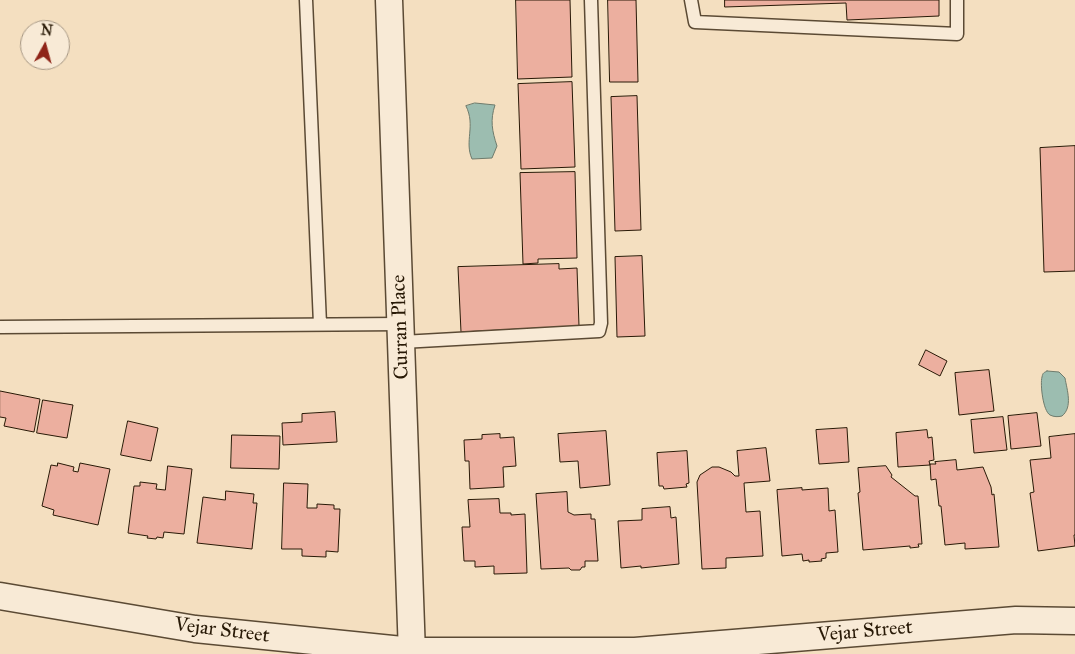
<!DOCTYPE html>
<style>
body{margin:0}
#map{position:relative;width:1075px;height:654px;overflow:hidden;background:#f4dfc0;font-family:"IM FELL Great Primer",serif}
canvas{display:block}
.north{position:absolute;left:20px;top:20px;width:50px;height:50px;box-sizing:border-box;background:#f8ead6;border:1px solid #a59683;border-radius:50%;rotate:7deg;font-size:14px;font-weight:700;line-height:20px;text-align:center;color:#281906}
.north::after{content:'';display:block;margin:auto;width:18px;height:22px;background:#8f2418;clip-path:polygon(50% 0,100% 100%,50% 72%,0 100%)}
</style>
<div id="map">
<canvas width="1075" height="654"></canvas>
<div class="north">N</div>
</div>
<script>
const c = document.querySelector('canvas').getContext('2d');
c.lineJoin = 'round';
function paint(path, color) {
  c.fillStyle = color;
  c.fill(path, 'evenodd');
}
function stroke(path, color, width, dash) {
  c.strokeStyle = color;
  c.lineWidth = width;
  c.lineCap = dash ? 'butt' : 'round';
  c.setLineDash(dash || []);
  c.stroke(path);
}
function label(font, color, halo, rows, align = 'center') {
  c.font = font + ' "IM FELL Great Primer",serif';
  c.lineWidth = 4;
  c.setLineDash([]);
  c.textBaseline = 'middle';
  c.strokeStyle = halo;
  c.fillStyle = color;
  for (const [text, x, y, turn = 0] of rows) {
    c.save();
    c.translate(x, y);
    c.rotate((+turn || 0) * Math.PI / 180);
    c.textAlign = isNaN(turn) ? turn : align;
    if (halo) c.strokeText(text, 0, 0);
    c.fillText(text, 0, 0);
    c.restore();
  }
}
const water = new Path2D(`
 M475 103 495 105C490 120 492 131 497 146L492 158 472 159C464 141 476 126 466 106Z
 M1047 371 1059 372 1065 378C1067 390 1073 407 1062 416 1058 417 1054 417 1050 415 1043 411 1040 384 1042 377 1043 372 1044 373 1047 371Z`);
paint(water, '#9cbdb0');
stroke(water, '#6e7b6c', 1);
const building = new Path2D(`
 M516 0H570L572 77 518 79Z
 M608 0H636L638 82H610Z
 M725 0H939V16L847 20 846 3 725 7Z
 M572 82 575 167 521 169 518 84Z
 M637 96 641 230 615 231 611 97Z
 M1075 146V271L1044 272 1040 148Z
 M575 172 577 258 538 259V263L523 264 520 173Z
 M642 256 645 336 617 337 615 257Z
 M559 264V269L577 268 579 326 461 332 458 267Z
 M926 350 947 361 940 376 919 365Z
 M989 370 994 411 959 415 955 373Z
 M0 391 40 399 34 432 4 426 6 418 0 417Z
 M43 400 73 405 67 438 37 433Z
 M335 412 337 442 283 445 282 423 302 422V414Z
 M1037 413 1041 446 1011 449 1008 416Z
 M1003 417 1007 450 974 453 971 420Z
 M128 421 158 428 151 461 121 455Z
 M847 428 849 462 819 464 816 430Z
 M927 430 928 438 932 437 934 460 929 461 930 465 898 467 896 433Z
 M606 431 610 485 580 488 578 461 560 462 558 434Z
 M500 434V438L514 437 516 466 503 467 504 487 470 489 469 461H465L464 440 482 439V435Z
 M1075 434V535H1074L1075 546 1038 551 1030 493 1034 492 1030 460 1051 458 1049 437Z
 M232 435 280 436 279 469 231 468Z
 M766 448 770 481 744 483 746 512 760 511 763 556 726 558V568L702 569 697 482 700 475 712 467H719L731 472 735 476H739L737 451Z
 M687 451 689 483 686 484 687 487 664 489 663 486H659L657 453Z
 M956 460 957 470 983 467 991 487 992 495 994 494 999 547 965 549V543L945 545 941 506H939L936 479 931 480 930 464H936L935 462Z
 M58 463 74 467 73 471 78 472 80 463 110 469 98 525 53 515 54 510 42 506 51 465 57 466Z
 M168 466 192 469 184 534 164 532 163 538 157 537 156 539 147 538 148 536 128 533 134 486H140V482L157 484 156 489 165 490Z
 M886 466 892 475 891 477 915 496H918L922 544H918L919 547 910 548V546L863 550 858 493 860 492 858 468Z
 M284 483 308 484 307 508H317V504L334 505V509H340L338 552 326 551V557L302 556V549H282Z
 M802 488V490L828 488 829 511 835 510 838 552 826 553V558L821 559 822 561 809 562V560L803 561 802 554 782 556 777 490Z
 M226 491 254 494 253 503H257L252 549 197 543 203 497 225 500Z
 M567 492 568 512 574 515 591 514V519H595L598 561H585V567H582L580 570H571L569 568 541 569 536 494Z
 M499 499 500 513H511V515L525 514 527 573 494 574V566L475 567V561H464L462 527H470L468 500Z
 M670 507 671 518 676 517 679 564 641 568V566L621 568 618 521 642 520V509Z`);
paint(building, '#ecaf9f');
stroke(building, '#281906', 1);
const service = new Path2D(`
 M306 0 320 324
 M691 0 695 22 957 34V0
 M0 327 401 324
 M402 342 599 331 601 323 591 0`);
const minor = new Path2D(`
 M389 0 412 654
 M0 596 195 629 412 651H635L1016 620 1075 621`);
stroke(service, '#5b4a34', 15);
stroke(minor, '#5b4a34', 29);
stroke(service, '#f8ead6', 12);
stroke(minor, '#f8ead6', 26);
label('20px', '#281906', '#f8ead6', [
 ["Curran Place",401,327,-92],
 ["Vejar Street",222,631,7],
 ["Vejar Street",865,632,-5]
]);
</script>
